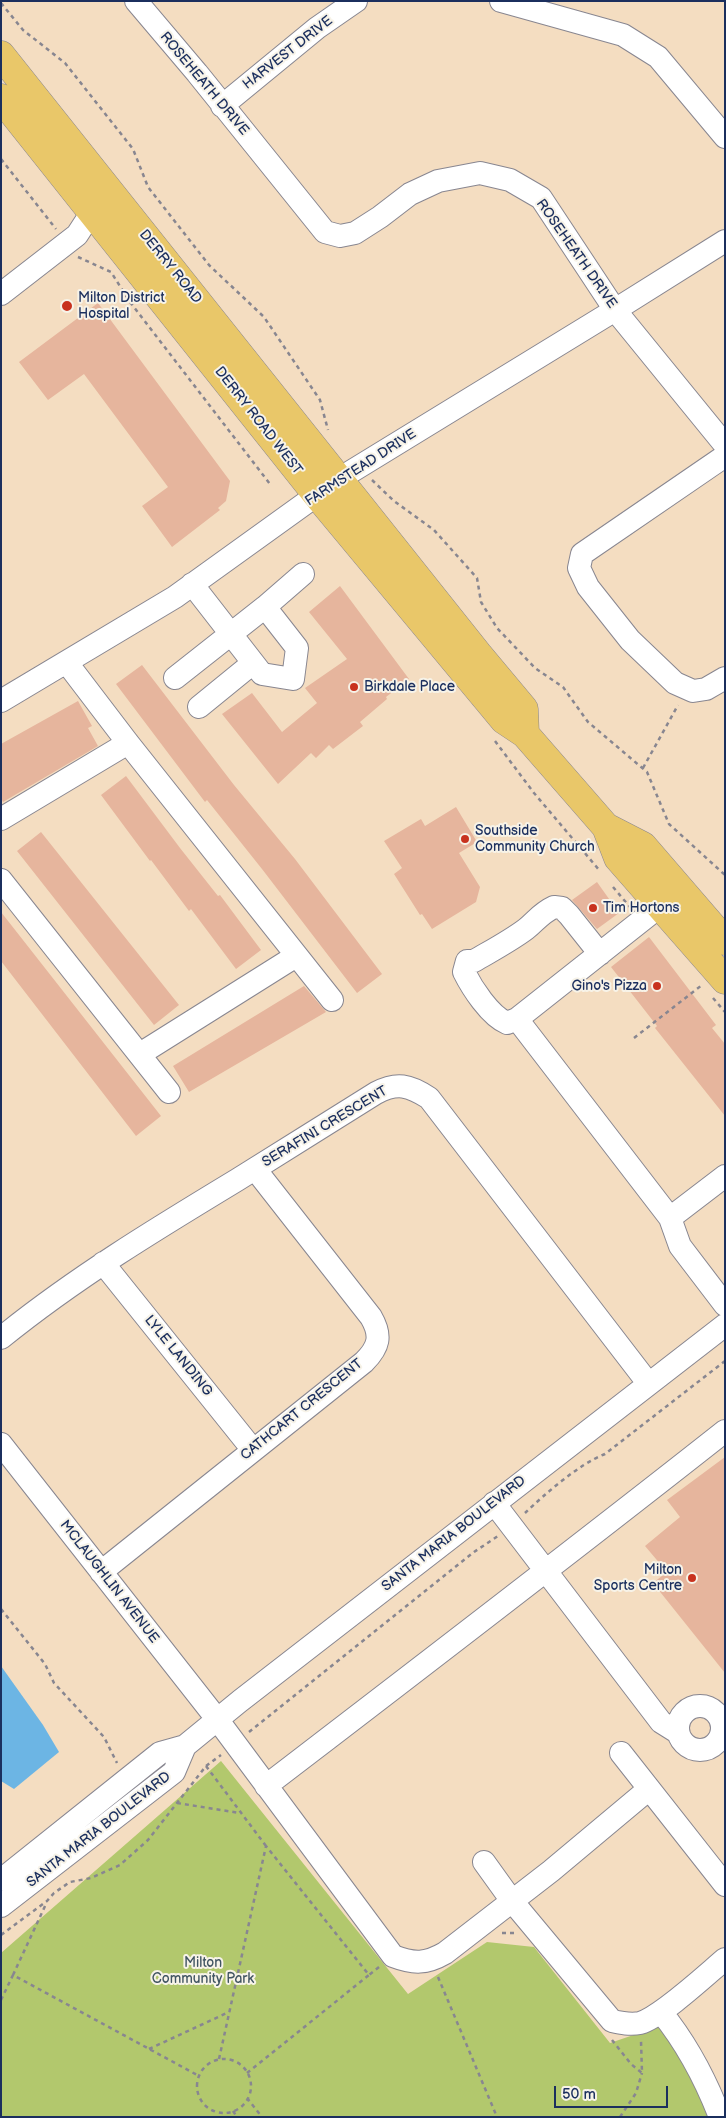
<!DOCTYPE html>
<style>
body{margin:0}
#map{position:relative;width:726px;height:2118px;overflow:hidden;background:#f4ddc1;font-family:"Balsamiq Sans",sans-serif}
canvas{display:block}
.frame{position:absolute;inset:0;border:2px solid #1b2f5e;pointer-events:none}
.scale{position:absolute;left:554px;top:2086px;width:114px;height:22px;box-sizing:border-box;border:2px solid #1b2f5e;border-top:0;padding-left:6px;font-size:15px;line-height:18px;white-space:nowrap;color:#1b2f5e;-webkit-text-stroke:4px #f7f3e8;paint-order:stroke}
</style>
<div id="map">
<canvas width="726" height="2118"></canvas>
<div class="frame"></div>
<div class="scale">50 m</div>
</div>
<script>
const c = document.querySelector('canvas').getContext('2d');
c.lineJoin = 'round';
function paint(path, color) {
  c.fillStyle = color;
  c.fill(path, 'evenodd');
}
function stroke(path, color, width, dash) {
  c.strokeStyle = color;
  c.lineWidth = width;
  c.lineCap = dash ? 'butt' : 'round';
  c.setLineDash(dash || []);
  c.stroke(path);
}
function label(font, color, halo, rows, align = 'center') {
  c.font = font + ' "Balsamiq Sans",sans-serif';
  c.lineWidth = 4;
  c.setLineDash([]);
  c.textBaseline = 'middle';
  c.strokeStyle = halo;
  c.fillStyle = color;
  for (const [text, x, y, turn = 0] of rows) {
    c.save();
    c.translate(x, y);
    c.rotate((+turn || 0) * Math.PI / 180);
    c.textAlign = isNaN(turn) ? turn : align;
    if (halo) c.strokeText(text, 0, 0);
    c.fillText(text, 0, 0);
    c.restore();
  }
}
paint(new Path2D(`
 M221 1761 408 1994 487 1942 534 1947 610 2043 657 2027 667 2020 715 2117H1V1953Z`), '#b2c86d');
paint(new Path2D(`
 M1 1666 43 1725 59 1752 14 1789 1 1781Z`), '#6cb5e4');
paint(new Path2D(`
 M98 303 230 481 226 501 218 508 220 510 172 547 142 506 168 487 84 374 48 400 19 362Z
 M340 586 409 679 386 697 387 699 360 722 363 726 333 749 329 745 316 758 311 753 278 784 222 714 252 693 282 732 317 703 305 688 347 659 309 612Z
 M142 665 234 785 295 859 382 974 357 993 262 869 207 800 205 802 116 684Z
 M78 701 92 726 88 728 98 746 3 802 1 798V744Z
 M126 776 180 848 218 896 220 895 261 950 236 969 191 909 189 911 151 860 150 861 101 795Z
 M456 807 477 842 459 853 480 887 476 902 432 929 422 914 420 915 394 874 402 868 384 841 421 819 425 826Z
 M41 832 179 1005 154 1025 17 851Z
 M597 882 619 913 597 929 572 900Z
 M1 912 161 1116 136 1136 1 961Z
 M649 937 716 1025 712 1028 725 1044V1116L655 1028 657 1026 611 967Z
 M304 986 326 1012 189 1092 173 1066Z
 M725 1457V1673L653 1583 667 1572 645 1546 680 1517 667 1500Z`), '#e6b59d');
const minor = new Path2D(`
 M136 1 197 73 325 232 340 236 355 233 380 217 410 194 438 181 480 173 510 180 541 198 615 310 725 445
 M501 1 623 35 658 57 725 137
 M222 106 317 28 356 1
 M1 294 77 235 92 212
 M725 456 582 554 579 568 588 587 630 640 675 683 693 691 706 689 725 678
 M192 584 262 674 293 679 297 648 265 607 303 574
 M67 663 128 743 332 1000
 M175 678 265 607
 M1 701 175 597 339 479 615 310 725 241
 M199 707 253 663
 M1 819 128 743
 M1 880 169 1092
 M660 906 517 1019 670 1218 680 1246 725 1305
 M517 1019 507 1023C490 1016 472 988 464 972L467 961H474C491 951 510 941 526 929 536 921 541 913 554 907L562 908 569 915 600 954
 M140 1054 296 956
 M670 1218 725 1176
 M103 1263 253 1450
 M1 1338C75 1278 156 1229 237 1180 284 1151 329 1122 376 1093 397 1082 409 1085 429 1098L648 1383
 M1 1444 217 1719 393 1956C414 1964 426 1964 445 1953L551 1871 649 1789
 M494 1503 661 1722 677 1732
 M101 1572 364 1362C379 1347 382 1336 371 1317L255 1169
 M678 1728a22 22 0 1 1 44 0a22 22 0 1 1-44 0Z
 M185 1746 240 1701 725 1325
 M621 1753 725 1885
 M266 1786C420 1668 573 1551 725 1431
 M484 1862 512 1901 612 2021C621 2023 630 2025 640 2023 661 2017 706 1975 725 1959
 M1 1880 160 1753 185 1746 174 1772 1 1906
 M661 2012C687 2044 705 2078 720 2117`);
const major = new Path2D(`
 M1 55 478 654 524 709 525 734
 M1 98 317 495 504 720 525 734 606 827 618 858 725 980
 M606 827 643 846 725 941`);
stroke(minor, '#888690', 24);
stroke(major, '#888690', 29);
stroke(new Path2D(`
 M1 3 23 30 65 63 133 149 148 187 209 265 264 317 320 400 328 430
 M1 159 56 229
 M78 257 111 272 130 302 270 484
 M372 480 394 501 434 530 477 578 481 602 497 628 535 668 563 687 588 722 647 772 669 824 725 875
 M495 741 534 793 600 871
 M643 768 678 705
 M613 887 630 907
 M713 998 725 1012
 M634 1038 702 985
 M525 1513C545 1494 579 1464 605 1454L725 1361
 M1 1609 45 1664 54 1683 104 1737 117 1763
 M249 1732 474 1552 498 1536
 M206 1766 266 1846
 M177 1803 240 1813
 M502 1933H514
 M1 1935 47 1901 54 1893 70 1882 91 1878 120 1865 148 1840 206 1766 221 1755
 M13 1975 46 1904
 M438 1977 497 2117
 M1 2000 13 1975 199 2076
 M612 2040 631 2064 642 2073 641 2041
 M149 2049 229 2012
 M219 2059 266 1846 369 1975 379 1967
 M197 2086a27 27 0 1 1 54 0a27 27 0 1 1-54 0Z
 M247 2073 369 1975
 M247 2098 262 2117
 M233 2111 237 2117
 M620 2117 636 2093 642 2073`), '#888690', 2.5, [4, 4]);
stroke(minor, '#fff', 22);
stroke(major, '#e9c769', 28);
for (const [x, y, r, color] of [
 [67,306,6,"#c8321e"],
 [354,687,5,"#c8321e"],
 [465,839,5,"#c8321e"],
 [593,908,5,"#c8321e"],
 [657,986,5,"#c8321e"],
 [692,1578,5,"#c8321e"]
]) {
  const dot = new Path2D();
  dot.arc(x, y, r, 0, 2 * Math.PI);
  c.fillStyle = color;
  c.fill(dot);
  stroke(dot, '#f7f3e8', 2);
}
label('14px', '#1b2f5e', '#f7f3e8', [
 ["HARVEST DRIVE",288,53,-38],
 ["ROSEHEATH DRIVE",204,84,50],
 ["ROSEHEATH DRIVE",576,254,55],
 ["DERRY ROAD",170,267,51],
 ["DERRY ROAD WEST",258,421,52],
 ["FARMSTEAD DRIVE",361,468,-33],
 ["SERAFINI CRESCENT",325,1127,-31],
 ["LYLE LANDING",178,1356,51],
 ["CATHCART CRESCENT",302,1410,-39],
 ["SANTA MARIA BOULEVARD",454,1534,-38],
 ["MCLAUGHLIN AVENUE",109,1582,52],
 ["SANTA MARIA BOULEVARD",99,1830,-38]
]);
label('14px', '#1b2f5e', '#f7f3e8', [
 ["Milton District",78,298],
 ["Hospital",78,314],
 ["Birkdale Place",364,687],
 ["Southside",475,831],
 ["Community Church",475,847],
 ["Tim Hortons",603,908],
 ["Gino's Pizza",647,986,"right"],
 ["Milton",682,1570,"right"],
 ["Sports Centre",682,1586,"right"]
], 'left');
label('14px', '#415562', '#f7f3e8', [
 ["Milton",203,1963],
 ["Community Park",203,1979]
]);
</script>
